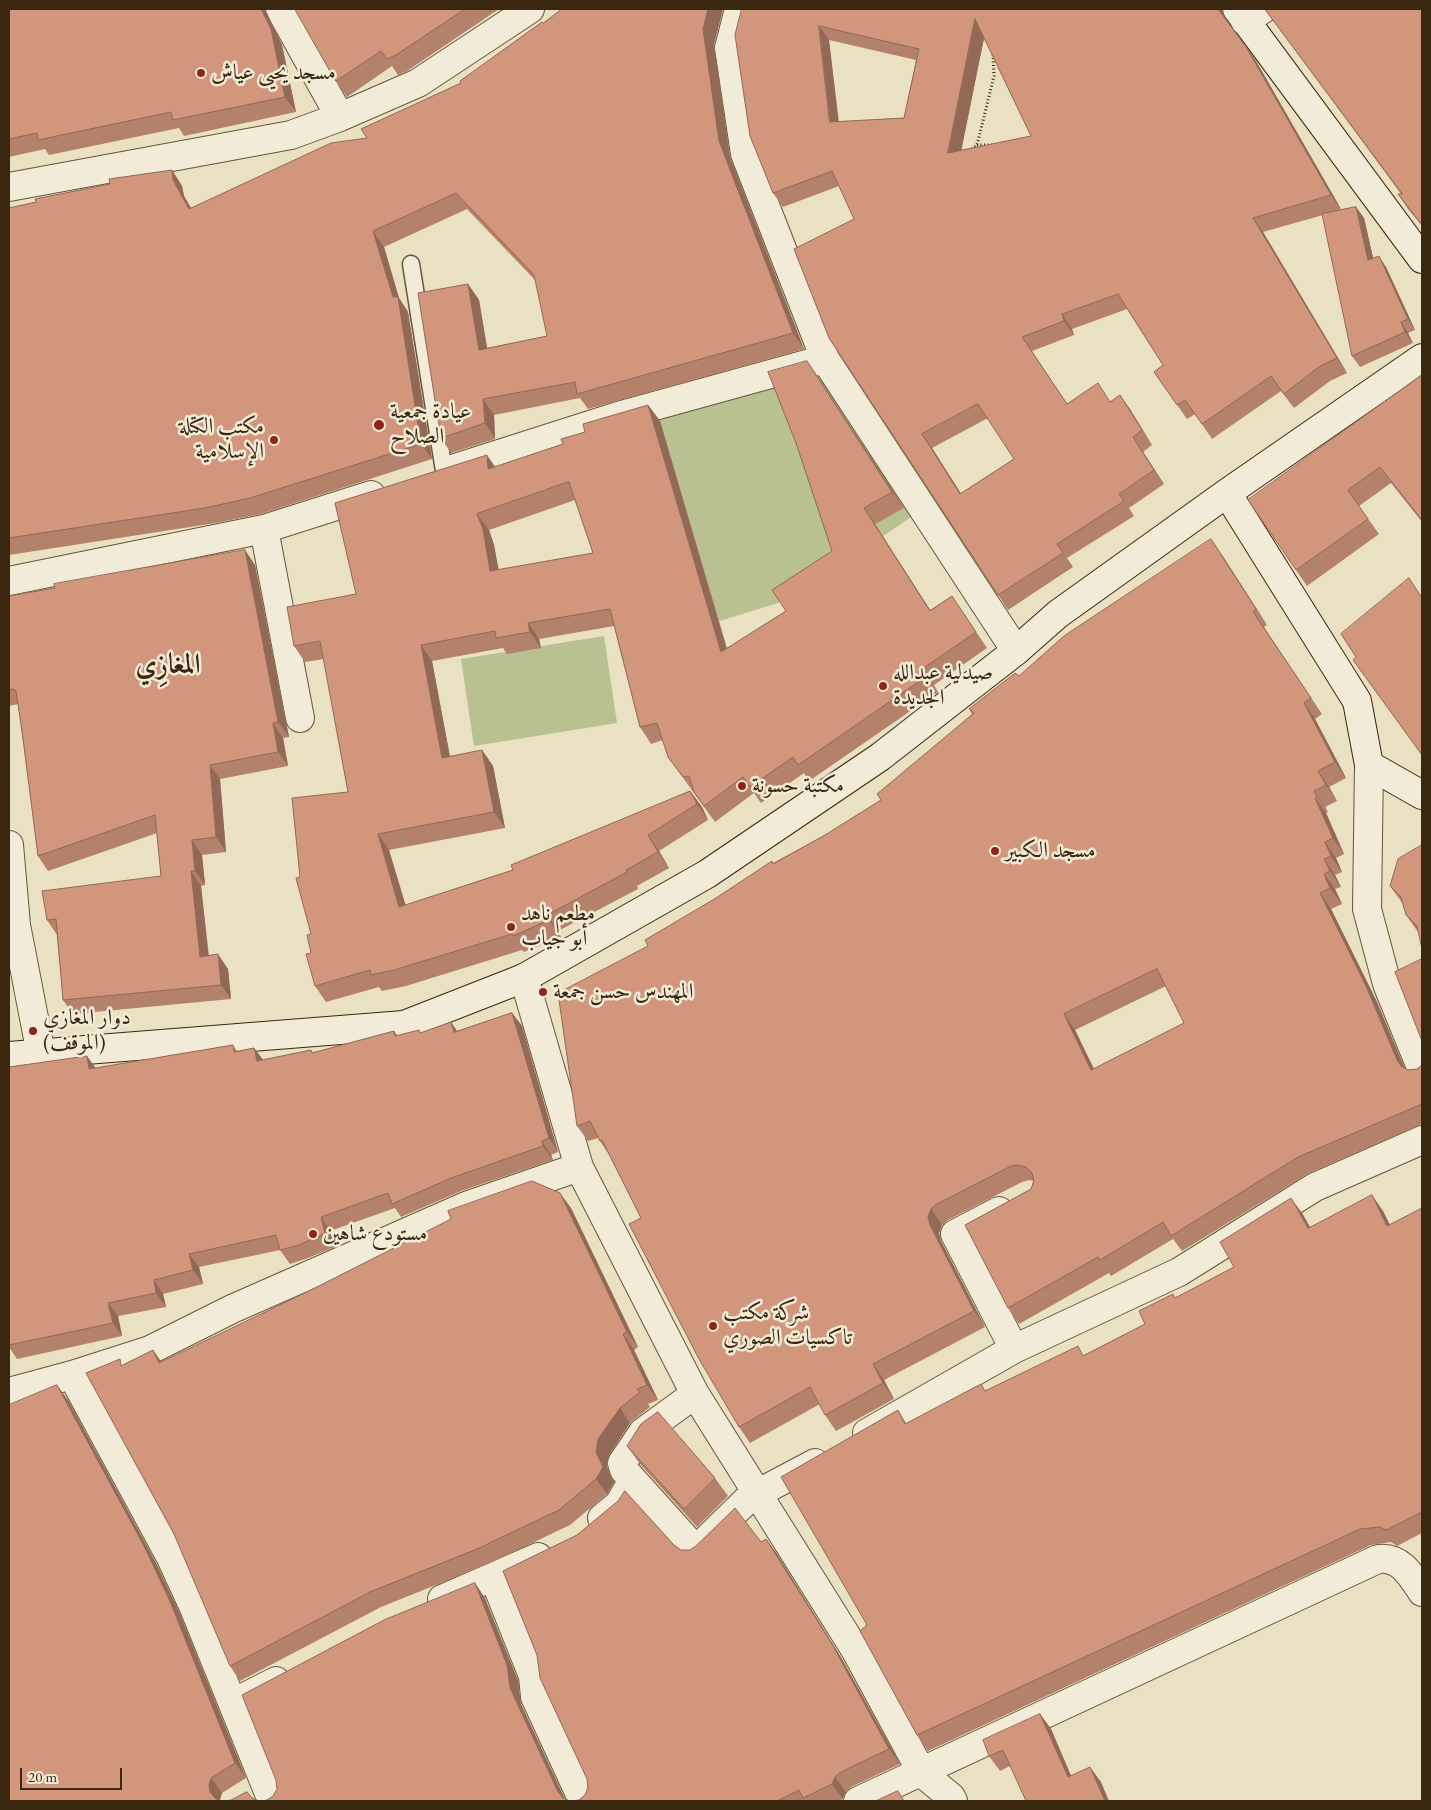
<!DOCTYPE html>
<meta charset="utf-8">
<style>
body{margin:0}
#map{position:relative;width:1431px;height:1810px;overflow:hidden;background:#eae0c2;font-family:"EB Garamond",serif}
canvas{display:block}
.frame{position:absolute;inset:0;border:10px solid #39280f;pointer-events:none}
.scale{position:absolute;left:20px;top:1768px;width:102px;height:22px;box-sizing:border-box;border:2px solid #39280f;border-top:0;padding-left:6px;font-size:15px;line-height:18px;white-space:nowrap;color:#39280f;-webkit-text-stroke:4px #f1ebd7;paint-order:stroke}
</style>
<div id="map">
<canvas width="1431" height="1810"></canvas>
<div class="frame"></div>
<div class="scale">20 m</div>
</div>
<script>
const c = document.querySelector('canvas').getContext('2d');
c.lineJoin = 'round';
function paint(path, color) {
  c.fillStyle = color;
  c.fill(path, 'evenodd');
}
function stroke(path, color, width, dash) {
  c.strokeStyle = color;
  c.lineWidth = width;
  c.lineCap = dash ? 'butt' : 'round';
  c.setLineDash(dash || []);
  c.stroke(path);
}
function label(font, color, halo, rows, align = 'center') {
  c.font = font + ' "EB Garamond",Amiri,serif';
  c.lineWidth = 5;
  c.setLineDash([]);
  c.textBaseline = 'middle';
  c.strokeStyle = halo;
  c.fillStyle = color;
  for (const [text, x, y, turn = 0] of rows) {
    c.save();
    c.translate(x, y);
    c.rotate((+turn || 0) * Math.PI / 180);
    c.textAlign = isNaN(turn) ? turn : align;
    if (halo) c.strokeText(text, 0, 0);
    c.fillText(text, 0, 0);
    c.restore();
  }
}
paint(new Path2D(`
 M825 365 914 515 791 599 668 637 608 437Z
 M604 636 617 723 474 746 461 659Z`), '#bac190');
const lane = new Path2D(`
 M411 264 444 471`);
const street = new Path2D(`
 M280 9 340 117
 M739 9 729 48 745 154 825 359 1016 651
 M1245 21 1263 9
 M9 187 291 135 340 117 418 83 530 9
 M452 469 618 416 825 359
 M264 529 300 718
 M9 581 264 529 371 495
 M1369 765 1367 909 1387 984 1422 1070
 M9 845 16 925 41 1054
 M524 978 579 1167 695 1394 856 1651 922 1773 951 1797 953 1801
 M999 1211 955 1234 1014 1349
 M72 1375 170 1556 194 1608 272 1801
 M9 1392 72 1375 150 1350 232 1309 466 1206 579 1167
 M867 1433 1014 1349 1179 1272 1315 1187 1422 1140
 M633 1480 624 1470 622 1463 643 1432 695 1394
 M602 1518 619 1504 633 1480 696 1550 749 1498 815 1463
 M494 1578 533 1676 535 1697 583 1801
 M442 1599 538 1557
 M233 1703 276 1681
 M858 1801 1378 1559C1400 1556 1411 1575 1422 1592`);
const secondary = new Path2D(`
 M1237 9 1422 259
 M1227 493 1357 701 1369 765 1422 795
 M9 1056 404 1025 524 978 707 874 880 757 1016 651 1058 614 1227 493 1422 358`);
stroke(lane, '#65563c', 19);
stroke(street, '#65563c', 30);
stroke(secondary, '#39280f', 30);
stroke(new Path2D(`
 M977 145H992
 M972 149 977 145 994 76 993 55`), '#39280f', 3, [1, 2.5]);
stroke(lane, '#f1ebd7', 16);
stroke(street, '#f1ebd7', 28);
stroke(secondary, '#f1ebd7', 28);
paint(new Path2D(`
 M9 9H265L282 45 296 112 184 136 179 128 49 155 45 149 9 157Z
 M295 9H499L407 71 398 75 392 66 347 97 336 81Z
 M562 9H723L714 44 730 157 804 349 588 409 580 398 494 415 495 439 451 453 441 438 468 284 479 300 487 348 547 336 536 281 467 209 384 247 399 298 408 312 432 459 261 514 216 523 9 555V208L36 202 110 184 172 170 182 186 184 196 191 208 367 138 461 83 543 23Z
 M742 9 1221 10 1224 16 1256 61 1341 209 1335 211 1356 207 1364 218 1373 258 1386 267 1415 330 1408 333 1413 343 1360 367 1352 356 1323 215 1263 232 1347 373 1330 381 1294 408 1281 391 1212 439 1195 414 1187 419 1154 372 1163 365 1127 309 1072 329 1074 335 1032 351 1067 404 1110 402 1120 395 1152 445 1143 452 1164 484 1129 508 1134 516 1067 558 1073 567 1008 610 829 338 854 219 839 186 783 207 773 193ZM984 38 1031 136 961 150ZM829 40 916 60 904 118 839 122ZM988 418 1014 459 961 494 932 448Z
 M1265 9H1422V226L1408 209 1398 194H1401Z
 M1422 375V522L1391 483 1359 506 1379 534 1307 586 1296 570Z
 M818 377 904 508 875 524 930 610 952 596 987 648 934 685 938 692 809 781 804 773 761 803 754 793 715 822 668 757 663 740 651 744 640 727 614 626 539 639 541 648 507 654 503 648 432 661 450 756 482 750 493 766 505 828 389 850 405 905 513 870 690 791 702 807 708 820 659 851 669 868 637 886 638 889 558 931 561 937 524 952 522 950 406 986 382 991 379 987 326 1002 315 986 311 953V934L300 877 348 792 324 659 305 662 294 646 356 594 495 467 563 444 585 432 648 405 660 421 727 648 786 611 832 551ZM575 500 593 553 498 570 494 545 489 530Z
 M1222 555 1267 625 1264 627 1322 714 1315 719 1346 778 1329 787 1337 801 1325 807 1328 812 1326 813 1344 854 1336 858 1342 872 1335 875 1341 887 1335 889 1342 904 1331 909 1377 1002 1404 1068 1408 1070 1417 1069 1422 1065V1124L1309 1173 1182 1251 1173 1239 1111 1276 1109 1273 1019 1324 1008 1308 1031 1189 1033 1181 1030 1180 1022 1182 948 1220 942 1225 939 1233 941 1241 985 1327 884 1380 894 1399 836 1431 825 1415 820 1404 750 1443 739 1427 641 1218 608 1153 598 1138 588 1141 577 1126 648 946 716 898 773 863 825 835 881 800 972 714 969 709 1019 676ZM1166 986 1184 1023 1094 1069 1075 1030Z
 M255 565 289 737 283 738 288 766 220 779 226 852 202 855 205 885 201 886 209 956 228 969 231 999 73 1014 63 1000 57 935 47 920 161 876 157 833 48 871 38 856 18 704 9 706V596Z
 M1422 845 1418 932 1406 915 1403 904 1390 886Z
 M512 1013 522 1026 558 1152 551 1155 553 1160 461 1191 401 1217 395 1208 330 1231 335 1247 308 1258 290 1264 280 1250 199 1267 203 1284 163 1294 166 1307 118 1316 122 1336 17 1359 9 1347V1067L95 1068 233 1045 237 1051 254 1048 263 1060 311 1050 313 1053 394 1031 398 1036 421 1033 451 1022 457 1031Z
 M571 1208 638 1347 634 1350 658 1400 648 1404 650 1407 630 1423 609 1455 607 1467 614 1482 607 1494 570 1525 488 1564 381 1607 240 1681 230 1666 124 1364 153 1350 161 1362Z
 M1422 1208V1533L1397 1546 1391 1542 1371 1545 928 1751 917 1735 867 1625 898 1410 906 1423 986 1390 1084 1355 1145 1324 1176 1298 1234 1267 1302 1213 1310 1227 1383 1211 1390 1225Z
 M68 1400 156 1563 180 1614 246 1778 222 1793 220 1800 9 1801Z
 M627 1446 715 1478 728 1496 697 1527 640 1464Z
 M766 1539 777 1554 842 1659 900 1764 851 1787 846 1792 843 1799 839 1801H571L579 1800 585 1795 674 1545 681 1550H690L761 1542Z
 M1040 1714 1051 1729 1071 1776 1101 1782 1010 1766 1000 1771 989 1756Z`), '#b4816a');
paint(new Path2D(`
 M261 9H265L282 45 296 112 285 97Z
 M708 9H723L714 44 730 157 804 349 793 333 719 141 703 29Z
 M1218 9H1222L1224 18Z
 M975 19 985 33 958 167 948 153Z
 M819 26 829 40 840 136 830 122Z
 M1246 47 1256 61 1341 209 1331 195Z
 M172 170 182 186 184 196 200 224 189 209 173 180Z
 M1356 207 1364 218 1376 271 1368 260Z
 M1253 218 1263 232 1347 373 1337 358Z
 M373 231 384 247 399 298 408 312 432 459 421 444 393 297Z
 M1379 256 1386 267 1415 330 1408 319Z
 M468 284 479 300 490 365 479 350Z
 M1062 314 1072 329 1074 335 1064 321Z
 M1401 322 1408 333 1413 343 1405 332Z
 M807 361 818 377 904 508 892 492Z
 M1120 395 1130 409 1152 445 1142 430Z
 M483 399 494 415 495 439 485 423Z
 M648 405 660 421 732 668 721 652Z
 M922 434 932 448 970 508 960 494Z
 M1133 437 1143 452 1164 484 1154 470Z
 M487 455 498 471 488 469Z
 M864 508 875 524 941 627 930 611Z
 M477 514 489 530 494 545 502 587 490 571Z
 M1211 539 1222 555 1267 625 1256 609Z
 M245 550 255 565 289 737 278 722Z
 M528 623 539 639 541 648 530 632Z
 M421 645 432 661 453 774 442 758Z
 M1304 703 1315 719 1346 778 1335 762Z
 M273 723 283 738 288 766 278 752Z
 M482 750 493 766 505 828 494 812Z
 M210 765 220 779 226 852 216 837Z
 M1318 771 1329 787 1337 801 1326 785Z
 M690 791 702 807 708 820 697 804Z
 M1314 791 1325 807 1328 812 1317 796Z
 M1315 798 1326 813 1344 854 1333 838Z
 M378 834 389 850 411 923 399 907Z
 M648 835 659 851 669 868 658 852Z
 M192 840 202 855 205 885 195 871Z
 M1325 842 1336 858 1342 872 1331 856Z
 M1324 859 1335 875 1341 887 1330 871Z
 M191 871 201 886 210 971 200 957Z
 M1324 874 1335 889 1342 904 1330 888Z
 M1320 893 1331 909 1377 1002 1408 1076 1397 1060Z
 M547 915 558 931 561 937 549 920Z
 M218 954 228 969 231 999 221 985Z
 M512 1013 522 1026 558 1152 549 1138Z
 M1064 1014 1075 1030 1102 1086 1091 1070Z
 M451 1022 460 1036 454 1032Z
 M254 1048 264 1061H257Z
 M87 1056 97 1070 89 1069Z
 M542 1141 551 1155 553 1160 543 1146Z
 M560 1193 571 1208 638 1347 627 1332Z
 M1372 1195 1383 1211 1398 1242 1387 1226Z
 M1291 1198 1302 1213 1319 1244 1308 1228Z
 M931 1209 942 1225 939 1233 941 1241 985 1327 974 1311 930 1225 928 1217Z
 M321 1217 330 1231 335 1247 325 1233Z
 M189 1254 199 1267 203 1284 193 1270Z
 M154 1280 163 1294 166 1307 156 1293Z
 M108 1303 118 1316 122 1336 113 1323Z
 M623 1334 634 1350 658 1400 647 1385Z
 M153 1350 164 1366 159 1363Z
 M873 1364 884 1380 894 1399 883 1383Z
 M57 1385 68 1400 156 1563 180 1614 246 1778 235 1763Z
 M620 1408 630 1423 609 1455 607 1467 614 1482 607 1494 596 1479V1452L598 1439Z
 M766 1539 777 1554 842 1659 900 1764 889 1749Z
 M475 1583 485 1598 518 1680 521 1704 566 1801 558 1792 510 1688Z
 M1040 1714 1051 1729 1078 1792 1068 1777Z
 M1090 1767 1101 1782 1109 1801H1105Z
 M835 1777 846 1792 843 1799 832 1784Z
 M211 1778 222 1793 219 1801H216L210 1792 209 1785Z`), '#926956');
const building = new Path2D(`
 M9 9H261L271 29 285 97 173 120 171 112 38 140 37 133 9 139Z
 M295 9H465L396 55 387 59 381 51 336 81Z
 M562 9H708L703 29 719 141 793 333 577 394 575 382 483 399 485 423 441 438 418 293 468 284 479 350 547 336 534 275 456 193 373 231 393 297H398L421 444 250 498 205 508 9 538V208L36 202 35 199 110 184 109 179 172 170 173 180 189 209 331 143 367 138 361 129 461 83 460 81 542 22 543 23Z
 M742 9H1218L1246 47 1331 195 1253 218 1337 358 1320 366 1284 394 1271 376 1202 424 1185 400 1177 405 1154 372 1163 365 1118 294 1062 314 1064 321 1022 337 1067 404 1098 383 1110 402 1120 395 1142 430 1133 437 1154 470 1119 494 1124 501 1057 544 1063 553 998 595 829 338 794 249 854 219 832 171 773 193 750 136 735 35ZM975 19 1031 136 948 153ZM819 26 919 49 904 118 830 122ZM978 404 1014 459 960 494 922 434Z
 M1265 9H1422V225L1398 194H1402Z
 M1356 207 1368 260 1379 256 1408 319 1401 322 1405 332 1352 356 1322 214Z
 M807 361 892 492 864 508 930 611 952 596 976 632 922 669 927 676 798 765 793 757 750 787 743 777 704 806 694 792 689 776 683 777 668 757 657 723 640 727 610 609 528 623 530 632 496 638 495 631 421 645 442 758 482 750 494 812 378 834 399 907 513 870 511 865 690 791 697 804 648 835 658 852 626 870 627 872 547 915 549 920 513 936 512 934 394 970 371 975 370 970 315 986 306 954 311 953 307 935 311 934 296 878 300 877 292 798 348 792 320 641 294 646 287 607 356 594 335 503 487 455 488 469 563 444 561 439 585 432 583 424 648 405 721 652 786 611 772 590 832 551 796 443 768 372ZM569 482 593 553 490 571 483 529 477 514Z
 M1422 375V520L1380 467 1348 490 1368 519 1296 570 1248 500Z
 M1211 539 1256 609 1253 612 1311 698 1304 703 1335 762 1318 771 1326 785 1314 791 1317 796 1315 798 1333 838 1325 842 1331 856 1324 859 1330 871 1324 874 1330 888 1320 893 1366 986 1397 1060 1401 1066 1408 1070 1417 1069 1422 1065V1104L1298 1157 1171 1236 1163 1222 1100 1260 1098 1257 1008 1308 965 1225 1031 1189 1034 1181 1032 1173 1026 1167 1019 1165 1011 1166 937 1204 931 1209 928 1217 930 1225 974 1311 873 1364 883 1383 825 1415 810 1387 739 1427 699 1359 629 1224 641 1218 602 1140 600 1141 590 1121 577 1126 558 993 648 946 645 940 716 898 772 861 773 864 825 835 881 800 877 794 974 713 969 709 1015 673 1019 676 1064 636ZM1157 969 1184 1023 1091 1070 1064 1014Z
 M245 550 278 722 273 723 278 752 210 765 216 837 192 840 195 871H191L200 957 218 954 221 985 63 1000 56 919 47 920 42 891 161 876 155 815 38 856 23 738 16 691 14 689 9 690V596L55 588 54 584Z
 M1409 578 1422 598V755L1353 660 1356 657 1341 634Z
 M1422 845V949L1417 926 1406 915 1401 897 1390 886 1398 859Z
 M1422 959V1041L1395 972Z
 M512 1013 549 1138 542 1141 543 1146 451 1178 392 1204 388 1193 321 1217 325 1233 299 1245 280 1250 276 1235 189 1254 193 1270 154 1280 156 1293 108 1303 113 1323 9 1345V1067L87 1056 89 1069 233 1045 234 1052 254 1048 257 1061 311 1050 312 1053 394 1031 395 1036 419 1030 420 1033 451 1022 454 1032Z
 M532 1181 560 1193 627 1332 623 1334 647 1385 637 1389 640 1392 620 1408 598 1439 596 1452 603 1467 596 1479 559 1510 477 1549 370 1592 230 1666 174 1534 86 1373 120 1359 121 1366 153 1350 159 1363 311 1290 451 1219 448 1211Z
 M1372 1195 1387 1226 1422 1208V1512L1386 1530 1380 1527 1360 1529 917 1735 860 1631 867 1625 781 1477 898 1410 905 1424 981 1384 985 1391 1078 1346 1083 1356 1145 1324 1139 1311 1173 1294 1175 1298 1234 1267 1220 1242 1291 1198 1308 1228Z
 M57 1385 145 1548 169 1599 235 1763 211 1778 209 1785 210 1792 216 1799 223 1801H9V1405Z
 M658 1412 715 1478 684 1509 627 1446 641 1424Z
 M625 1491 674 1545 681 1550H690L696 1546 735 1508 761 1542 766 1539 832 1644 889 1749 841 1772 835 1777 832 1784 803 1798 799 1790 777 1801H571L579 1800 585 1795 588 1788 587 1779 540 1678 537 1655 503 1571 577 1535 618 1501Z
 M475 1583 507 1665 510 1688 558 1792 563 1798 570 1801H261L267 1800 273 1796 277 1789 276 1780 242 1695 384 1620Z
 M1040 1714 1068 1777 1090 1767 1105 1801H1026L1003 1750 989 1756 983 1740Z
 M898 1791 904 1801H876Z
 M247 1792 252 1798 259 1801H225L231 1800Z`);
paint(building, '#d1967b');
stroke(building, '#926956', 1);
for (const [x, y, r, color] of [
 [201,73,5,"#8f2418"],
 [379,425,6,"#8f2418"],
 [274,440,5,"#8f2418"],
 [883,686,5,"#8f2418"],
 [742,786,5,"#8f2418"],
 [995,851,5,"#8f2418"],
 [511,927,5,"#8f2418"],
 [543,992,5,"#8f2418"],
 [33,1031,5,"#8f2418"],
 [313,1234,5,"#8f2418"],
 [713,1326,5,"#8f2418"]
]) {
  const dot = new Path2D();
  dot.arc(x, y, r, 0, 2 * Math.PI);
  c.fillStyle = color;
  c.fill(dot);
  stroke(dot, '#f1ebd7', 2);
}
label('22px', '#39280f', '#f1ebd7', [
 ["مسجد يحيى عياش",211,73],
 ["عيادة جمعية",390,412],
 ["الصلاح",390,437],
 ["مكتب الكتلة",264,427,"right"],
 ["الإسلامية",264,452,"right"],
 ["صيدلية عبدالله",893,673],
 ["الجديدة",893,698],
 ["مكتبة حسونة",752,786],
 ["مسجد الكبير",1005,851],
 ["مطعم ناهد",521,914],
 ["أبو جياب",521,939],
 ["المهندس حسن جمعة",553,992],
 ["دوار المغازي",43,1018],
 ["(الموقف)",43,1043],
 ["مستودع شاهين",323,1234],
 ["شركة مكتب",723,1313],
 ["تاكسيات الصوري",723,1338]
], 'left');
label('bold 28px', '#39280f', '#f1ebd7', [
 ["المغازِي",168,665]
]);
</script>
